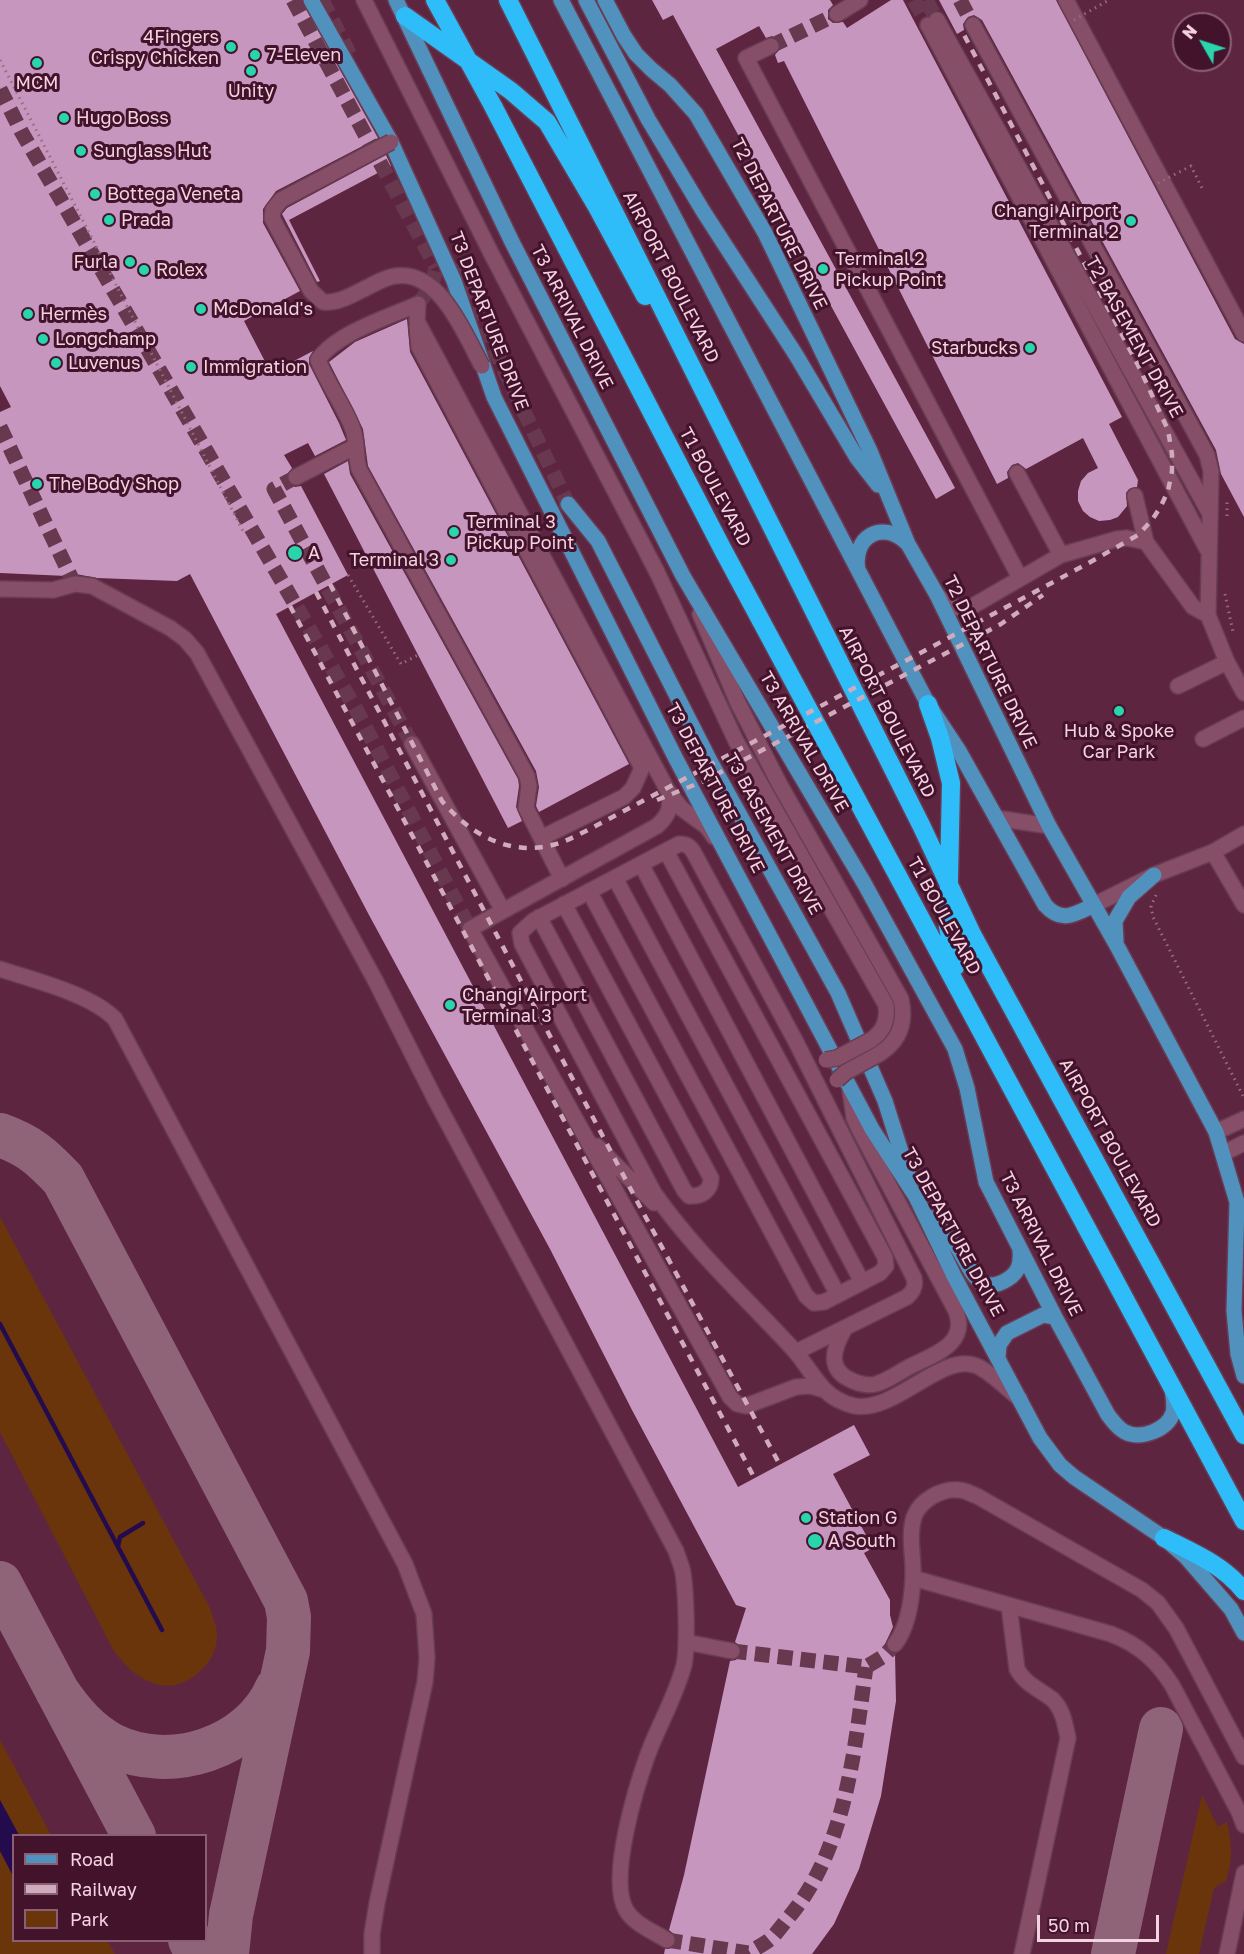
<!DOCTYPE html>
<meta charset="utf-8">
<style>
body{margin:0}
#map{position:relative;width:1244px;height:1954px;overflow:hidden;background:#4f1d35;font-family:"Golos Text",sans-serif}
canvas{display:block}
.legend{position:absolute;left:12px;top:1834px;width:195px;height:108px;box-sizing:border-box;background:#43122b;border:2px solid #8a5f73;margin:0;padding:8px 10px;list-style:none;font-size:18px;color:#f4d3e0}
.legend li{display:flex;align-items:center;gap:12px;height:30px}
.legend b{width:30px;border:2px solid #8a5f73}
.north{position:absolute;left:1172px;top:12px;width:60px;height:60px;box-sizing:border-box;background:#43122b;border:2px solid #8a5f73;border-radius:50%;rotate:309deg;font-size:16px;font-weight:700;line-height:24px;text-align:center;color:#f4d3e0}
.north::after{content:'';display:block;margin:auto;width:21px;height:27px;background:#28d5ad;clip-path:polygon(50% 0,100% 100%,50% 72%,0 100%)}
.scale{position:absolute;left:1037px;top:1915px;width:122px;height:27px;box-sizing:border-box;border:3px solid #f4d3e0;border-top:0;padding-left:8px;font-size:18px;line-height:21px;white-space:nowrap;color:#f4d3e0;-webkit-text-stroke:4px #43122b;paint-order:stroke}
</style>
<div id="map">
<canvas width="1244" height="1954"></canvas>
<ul class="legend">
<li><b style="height:8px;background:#5191be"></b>Road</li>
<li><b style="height:8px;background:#d0abbb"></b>Railway</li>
<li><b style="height:16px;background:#6b350b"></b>Park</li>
</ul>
<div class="north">N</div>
<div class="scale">50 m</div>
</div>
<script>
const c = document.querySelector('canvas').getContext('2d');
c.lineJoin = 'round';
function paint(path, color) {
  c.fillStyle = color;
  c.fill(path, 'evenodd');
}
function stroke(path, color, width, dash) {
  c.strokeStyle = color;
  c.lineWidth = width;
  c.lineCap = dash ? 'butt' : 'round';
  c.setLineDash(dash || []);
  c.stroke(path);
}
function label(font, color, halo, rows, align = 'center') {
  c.font = font + ' "Golos Text",sans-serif';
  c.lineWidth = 6;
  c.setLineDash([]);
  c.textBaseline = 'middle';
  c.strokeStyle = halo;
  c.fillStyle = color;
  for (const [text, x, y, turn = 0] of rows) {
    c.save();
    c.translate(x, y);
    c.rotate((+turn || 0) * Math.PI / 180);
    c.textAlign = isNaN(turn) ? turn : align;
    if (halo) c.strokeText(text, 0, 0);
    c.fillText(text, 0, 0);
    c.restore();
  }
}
paint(new Path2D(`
 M0 0H1244V1954H0ZM1184 24H1220V60H1184ZM14 1836H206V1940H14Z`), '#5e2541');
paint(new Path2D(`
 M0 1217 210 1608C212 1616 217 1626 217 1635 218 1665 182 1695 153 1683 136 1677 125 1665 114 1651L0 1432Z
 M0 1740 51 1835H19L0 1800Z
 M1202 1795 1218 1827 1227 1822C1232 1846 1233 1857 1226 1881L1214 1888 1199 1954H1166Z
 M0 1851 13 1876 14 1940 48 1941 50 1943 54 1940 107 1941 115 1954H0Z`), '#6b350b');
paint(new Path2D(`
 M0 1800 19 1835 14 1836 13 1876 0 1851Z`), '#230b4e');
stroke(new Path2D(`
 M0 1324 162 1630
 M118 1546 120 1537 143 1523`), '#230b4e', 4.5);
stroke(new Path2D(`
 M0 1135C30 1146 41 1156 63 1179L286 1601 289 1617 288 1651 231 1915 227 1954
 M0 1583 134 1836
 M57 1691C72 1713 88 1732 112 1745 170 1774 251 1748 277 1688
 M190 1940 197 1954
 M1113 1954 1161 1729`), '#906478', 44);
paint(new Path2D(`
 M0 0H301L378 138 276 191 263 209V223L300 291 244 321 271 373 313 351 309 358V364L339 423 346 440 315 456 308 443 284 455 292 468 286 476 288 482 295 487 301 486 348 575 276 614 738 1487 854 1425 870 1455 833 1474 873 1548 864 1553 890 1600V1615L893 1627 885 1644 889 1652 895 1654 896 1701 881 1796 859 1869 834 1924 812 1954H664L665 1949 672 1948 677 1941 675 1935 669 1930 684 1875 730 1661 736 1660 741 1653V1647L735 1642 746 1608 736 1605 632 1410 550 1249 369 915 190 574 177 581 97 578 76 574 67 576 0 573V412L11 407 0 386Z
 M652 0H830L833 5 828 10V19L833 23 843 22 847 28 891 0H903L1122 417 1109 424 1138 480 1137 487 1129 489 1126 493 1127 506 1118 517 1110 520 1099 521 1090 517 1083 511 1078 501V491L1081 481 1088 473 1098 468 1083 438 1026 469 1018 463 1012 465 1007 472 1008 478 997 484 784 61 778 63 775 55 781 47 779 41 772 36 766 38 759 26 716 49 955 488 936 499 673 15 663 20Z
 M939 0H1056L1235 339 1244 344V517L1221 474 1216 450 982 20 974 15 968 17 963 24 964 30 957 34Z
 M386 155 391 166 289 220 320 281 317 282 282 214 287 208Z
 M407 319 410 352 629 764 539 812 536 806 539 787 536 771 368 466 363 429 329 362 355 342Z
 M348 461 350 474 518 779 519 786 516 807 522 821 508 828 324 474Z`), '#c796bf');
stroke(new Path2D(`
 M914 0 928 25
 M926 0 937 20
 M960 0 973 25
 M771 46 837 14
 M418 304 432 286 436 267
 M0 427 71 577
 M296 477 274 489 412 744
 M732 1651 866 1667 884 1656 895 1644
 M667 1940 748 1953C755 1949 762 1945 768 1941 776 1935 782 1925 789 1917 846 1849 854 1752 866 1667`), '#68384f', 15, [15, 8]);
stroke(new Path2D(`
 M293 0 436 267
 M322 0 353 61
 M0 89 21 131 357 711 470 929
 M454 265 568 504`), '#68384f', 15, [15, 8]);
const minor = new Path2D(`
 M364 0 491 253 657 572 736 741 886 1005C888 1020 884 1031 871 1040
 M1066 0 1244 334
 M837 14 860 0
 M937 20 1210 514
 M928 25 1207 549
 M973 25 1207 455 1211 471 1208 615 1227 662 1244 693
 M771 46 746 58 1020 578
 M417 327 419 347 642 768 633 788 624 797 541 838
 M1017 473 1061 555
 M296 477 356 446
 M1135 496 1146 542
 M0 589 53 590 75 584 92 586 170 628 185 639 197 653 375 980 435 1099 676 1551C678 1558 682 1566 683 1573 686 1592 688 1647 684 1665 676 1696 659 1724 648 1754 636 1787 608 1879 626 1910 634 1924 654 1932 667 1940
 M937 595C949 605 954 611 971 607L1061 555 1117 539 1127 538 1146 542 1193 607 1208 615
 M700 614 738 703 780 785 901 999C906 1022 900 1041 879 1054
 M1178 686 1227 662
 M1203 739 1244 718
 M412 744 503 911
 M668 791 681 808 707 827 714 837
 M996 818 1049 826
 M1213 852 1244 905
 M641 864 862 1282
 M615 878 838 1295
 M562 879 526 808 529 786 527 776 359 469C355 455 358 440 352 427 343 404 327 383 318 360 336 333 389 317 418 304L417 321 668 791C672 807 669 815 657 826L470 929 730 1397 737 1404 746 1406 796 1387 810 1386 825 1390
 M589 891 806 1296 814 1303 824 1302 880 1273 886 1266 885 1257 666 851
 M1094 905 1154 875 1213 852 1244 834
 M539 917 684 1190 689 1196C701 1197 711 1191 711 1178L564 904
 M0 969C33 980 91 994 115 1019L405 1564 424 1614 427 1658 425 1682 377 1903 372 1934V1954
 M1216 1132 1244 1119
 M597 1146 654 1203
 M1224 1153 1244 1143
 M845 1328C833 1349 826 1370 853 1381 859 1384 870 1386 876 1384 887 1381 898 1373 909 1367 932 1355 969 1345 956 1311L859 1129 854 1118 850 1090
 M796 1352 907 1297C914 1291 916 1286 914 1278L796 1042 694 853C690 846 687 844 679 844L533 921 520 933 522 944 654 1193C694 1250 746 1298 793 1349 804 1361 812 1376 824 1389 831 1397 844 1404 855 1406 895 1413 943 1351 977 1366 992 1373 1007 1389 1020 1399
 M913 1578 1111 1634C1139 1645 1156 1660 1172 1685L1239 1812 1244 1825
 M1009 1606 1017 1669C1025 1684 1039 1689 1052 1699 1063 1709 1065 1724 1068 1738L1022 1954
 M686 1642 732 1651
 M895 1644C908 1627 912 1599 913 1577 914 1558 908 1536 914 1517 920 1500 942 1488 959 1490 965 1490 971 1494 977 1496L1142 1590 1158 1603 1176 1628 1244 1757
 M1227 1954 1244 1873`);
const major = new Path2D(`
 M311 0 391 142 454 281 494 397 676 759 872 1129 916 1197 954 1276 1040 1438 1060 1465 1074 1477 1164 1538 1186 1557 1231 1609 1244 1633
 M396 0 512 242 683 576 864 883 955 1049 967 1088 986 1182 1055 1317 1108 1415C1113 1421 1117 1428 1125 1432 1141 1440 1167 1430 1173 1413 1175 1405 1173 1397 1172 1389
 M561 0 928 704 959 751 1045 905C1062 924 1075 914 1094 905
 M586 0 648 119 703 211 796 355 857 458 878 485
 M605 0 624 36 636 54 651 69 670 85 696 114 765 233 870 451 908 544 937 595 1049 826 1116 944 1216 1132 1237 1202 1234 1311 1238 1354 1244 1376
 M568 504 598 541 709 759 838 993 885 1101 909 1177
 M858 570C852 537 882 519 907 543
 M1116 941 1115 921 1129 897 1154 875
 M931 1218C938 1226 947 1234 954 1243 969 1261 975 1300 1008 1279 1019 1272 1021 1263 1020 1251
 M998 1357 999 1345 1007 1333 1043 1315 1055 1317`);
const highway = new Path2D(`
 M435 0 493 106 723 550 1244 1521
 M508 0 922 827 972 934 1244 1435
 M405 16 511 91 547 122 597 207 645 296
 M928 704 940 738 951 783 948 927 955 967
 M1164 1538C1194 1553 1223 1565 1244 1591`);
stroke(minor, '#683d54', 18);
stroke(major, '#683d54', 18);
stroke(highway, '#683d54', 21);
stroke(new Path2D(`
 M0 60 243 531
 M1227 516V502
 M348 575 401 664 418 655
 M1225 594 1233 632
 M1156 895 1151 906 1153 917 1244 1098`), '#966c7f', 3, [1.5, 4.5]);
stroke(minor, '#864e67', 15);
stroke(major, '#5191be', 15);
stroke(highway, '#2ebdf8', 18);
stroke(new Path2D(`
 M330 584 442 801C473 838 517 860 565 841 579 835 593 827 607 820L1087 564 1138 535 1152 520 1161 506 1168 491 1172 471V454L1168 430 1140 369 962 31
 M316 592 638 1203 780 1465
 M290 606 755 1479
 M657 800 704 781 1001 624 1043 595`), '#d0abbb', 4.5, [8, 8]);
const minorBridge = new Path2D(`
 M391 142 281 200 273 210 272 218 311 291 323 302C339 304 355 293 370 286 378 282 386 277 395 276 440 269 465 335 482 366
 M826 1060 837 1058 871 1040
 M837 1080 846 1072 879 1054`);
stroke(minorBridge, '#683d54', 18, []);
stroke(new Path2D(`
 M1074 20 1109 0
 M1158 183 1191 166 1202 188`), '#966c7f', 3, [1.5, 4.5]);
stroke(minorBridge, '#864e67', 15);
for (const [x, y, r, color] of [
 [231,47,6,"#28d5ad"],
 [255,55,6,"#28d5ad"],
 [37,63,6,"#28d5ad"],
 [251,71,6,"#28d5ad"],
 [64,118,6,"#28d5ad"],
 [81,151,6,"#28d5ad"],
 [95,194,6,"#28d5ad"],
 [109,220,6,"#28d5ad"],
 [1131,221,6,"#28d5ad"],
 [130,262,6,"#28d5ad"],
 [823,269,6,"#28d5ad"],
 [144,270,6,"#28d5ad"],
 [201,309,6,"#28d5ad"],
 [28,314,6,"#28d5ad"],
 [43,339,6,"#28d5ad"],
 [1030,348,6,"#28d5ad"],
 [56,363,6,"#28d5ad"],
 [191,367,6,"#28d5ad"],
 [37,484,6,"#28d5ad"],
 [454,532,6,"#28d5ad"],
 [295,553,8,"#28d5ad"],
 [451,560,6,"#28d5ad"],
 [1119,711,6,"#28d5ad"],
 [450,1005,6,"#28d5ad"],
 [806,1518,6,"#28d5ad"],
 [815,1541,8,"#28d5ad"]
]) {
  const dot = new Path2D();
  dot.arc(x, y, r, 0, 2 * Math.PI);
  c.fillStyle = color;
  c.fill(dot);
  stroke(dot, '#43122b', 2);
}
label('18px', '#f4d3e0', '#43122b', [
 ["4Fingers",219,37,"right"],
 ["Crispy Chicken",219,58,"right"],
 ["7-Eleven",267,55],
 ["MCM",37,83,"center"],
 ["Unity",251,91,"center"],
 ["Hugo Boss",76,118],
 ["Sunglass Hut",93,151],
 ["Bottega Veneta",107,194],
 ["Changi Airport",1119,211,"right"],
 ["Terminal 2",1119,232,"right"],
 ["Prada",121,220],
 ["Terminal 2",835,259],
 ["Pickup Point",835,280],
 ["Furla",118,262,"right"],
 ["Rolex",156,270],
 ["McDonald's",213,309],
 ["Hermès",40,314],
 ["Longchamp",55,339],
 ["Starbucks",1018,348,"right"],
 ["Luvenus",68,363],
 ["Immigration",203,367],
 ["The Body Shop",49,484],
 ["Terminal 3",466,522],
 ["Pickup Point",466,543],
 ["A",308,553],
 ["Terminal 3",439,560,"right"],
 ["Hub & Spoke",1119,731,"center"],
 ["Car Park",1119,752,"center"],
 ["Changi Airport",462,995],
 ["Terminal 3",462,1016],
 ["Station G",818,1518],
 ["A South",828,1541]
], 'left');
label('18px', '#f4d3e0', '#43122b', [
 ["T2 DEPARTURE DRIVE",779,224,63],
 ["AIRPORT BOULEVARD",671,277,63],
 ["T3 ARRIVAL DRIVE",572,317,63],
 ["T3 DEPARTURE DRIVE",489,321,69],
 ["T2 BASEMENT DRIVE",1134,337,61],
 ["T1 BOULEVARD",715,487,62],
 ["T2 DEPARTURE DRIVE",990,662,64],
 ["AIRPORT BOULEVARD",887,712,63],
 ["T3 ARRIVAL DRIVE",804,742,60],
 ["T3 DEPARTURE DRIVE",715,788,62],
 ["T3 BASEMENT DRIVE",773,834,61],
 ["T1 BOULEVARD",944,916,61],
 ["AIRPORT BOULEVARD",1110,1143,61],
 ["T3 DEPARTURE DRIVE",953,1232,61],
 ["T3 ARRIVAL DRIVE",1041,1244,63]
]);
</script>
